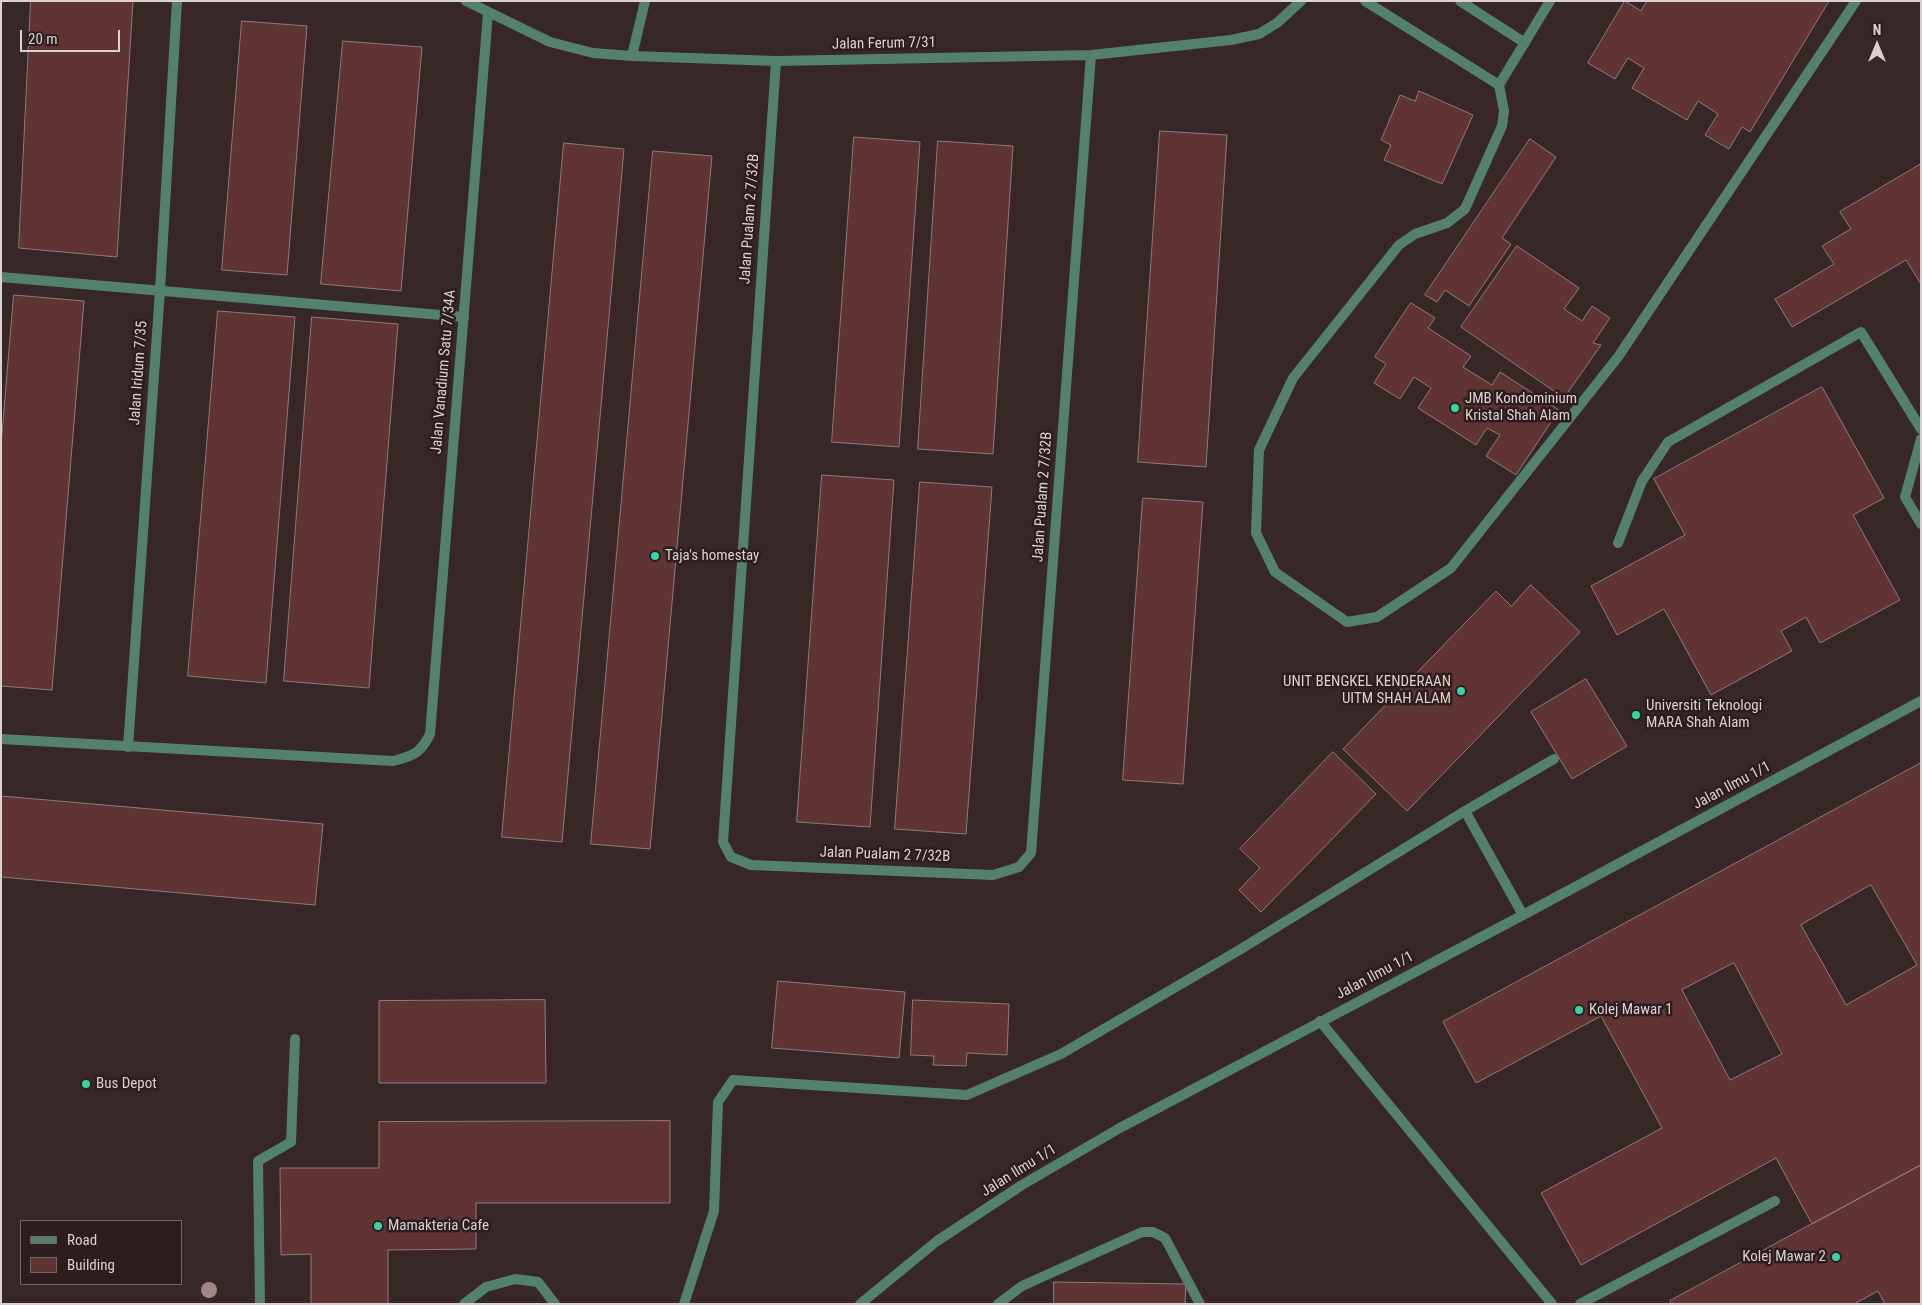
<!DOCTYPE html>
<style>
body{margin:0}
#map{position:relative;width:1922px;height:1305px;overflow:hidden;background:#372726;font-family:"Roboto Condensed",sans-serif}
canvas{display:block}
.frame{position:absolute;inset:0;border:2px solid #dcd1d1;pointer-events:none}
.legend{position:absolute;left:20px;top:1220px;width:162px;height:65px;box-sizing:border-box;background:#2d1d1d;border:1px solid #736565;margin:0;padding:6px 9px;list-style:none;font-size:15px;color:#dcd1d1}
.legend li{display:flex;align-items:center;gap:10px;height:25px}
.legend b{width:25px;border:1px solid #736565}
.north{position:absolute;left:1852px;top:20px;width:50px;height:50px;-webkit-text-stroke:4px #2d1d1d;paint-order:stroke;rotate:0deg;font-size:14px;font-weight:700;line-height:20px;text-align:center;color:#dcd1d1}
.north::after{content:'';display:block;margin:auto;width:18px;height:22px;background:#dcd1d1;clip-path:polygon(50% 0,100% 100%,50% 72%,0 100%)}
.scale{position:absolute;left:20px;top:30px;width:100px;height:22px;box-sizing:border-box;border:2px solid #dcd1d1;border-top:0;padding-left:6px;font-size:15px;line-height:18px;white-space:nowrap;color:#dcd1d1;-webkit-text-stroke:4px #2d1d1d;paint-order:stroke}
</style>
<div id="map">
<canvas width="1922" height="1305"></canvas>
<div class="frame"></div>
<ul class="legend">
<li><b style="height:6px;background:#54806f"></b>Road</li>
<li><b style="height:14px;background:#603435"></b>Building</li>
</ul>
<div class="north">N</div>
<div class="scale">20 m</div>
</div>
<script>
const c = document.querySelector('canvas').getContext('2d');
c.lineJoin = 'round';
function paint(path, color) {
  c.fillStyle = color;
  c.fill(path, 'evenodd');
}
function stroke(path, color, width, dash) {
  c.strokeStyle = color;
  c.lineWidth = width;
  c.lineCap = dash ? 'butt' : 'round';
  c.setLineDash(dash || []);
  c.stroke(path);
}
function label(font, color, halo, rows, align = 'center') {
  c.font = font + ' "Roboto Condensed",sans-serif';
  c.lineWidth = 5;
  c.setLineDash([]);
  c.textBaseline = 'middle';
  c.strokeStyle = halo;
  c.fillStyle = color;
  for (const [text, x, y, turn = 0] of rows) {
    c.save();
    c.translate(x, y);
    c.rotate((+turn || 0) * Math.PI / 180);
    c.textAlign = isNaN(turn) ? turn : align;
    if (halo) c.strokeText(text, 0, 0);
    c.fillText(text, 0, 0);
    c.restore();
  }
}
const building = new Path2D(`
 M31 1H133L117 257 19 248Z
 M1625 1 1641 11 1647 1H1829L1750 132 1742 127 1729 149 1705 135 1718 114 1698 101 1687 120 1632 88 1644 68 1628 58 1615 79 1588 63Z
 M242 21 307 26 287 275 222 270Z
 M343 41 422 47 401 291 321 284Z
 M1419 91 1473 115 1442 184 1384 160 1391 145 1381 140 1400 95 1415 101Z
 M1160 131 1227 135 1206 467 1138 462Z
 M854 137 920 142 899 447 832 442Z
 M1530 139 1556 157 1502 238 1511 244 1469 306 1445 290 1437 302 1425 295Z
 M938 141 1013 146 993 454 918 449Z
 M564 143 624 149 562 842 502 837Z
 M653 151 712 156 650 849 591 844Z
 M1921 164V284L1906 260 1792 327 1775 299 1834 264 1822 246 1851 229 1840 212Z
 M1517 246 1579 288 1564 309 1582 321 1592 306 1610 318 1593 343 1601 345 1564 398 1461 327Z
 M14 295 84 301 52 690 1 686V446Z
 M1411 303 1435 318 1428 328 1471 356 1463 367 1492 385 1500 372 1559 410 1516 475 1486 456 1500 435 1487 428 1476 445 1418 408 1431 388 1414 377 1400 399 1374 383 1386 364 1375 357Z
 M218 311 295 317 266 683 188 676Z
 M312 317 398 324 369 688 284 681Z
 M1822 387 1884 498 1853 515 1900 600 1820 643 1806 617 1781 631 1792 651 1711 695 1664 609 1617 635 1591 586 1685 535 1654 479Z
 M822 475 894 480 870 827 797 822Z
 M920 482 992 487 966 834 895 829Z
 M1143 498 1203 502 1183 784 1123 780Z
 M1531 585 1580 632 1407 811 1343 749 1496 591 1511 606Z
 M1586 679 1627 746 1572 779 1531 712Z
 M1333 752 1376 794 1261 912 1239 890 1260 868 1240 849Z
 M1921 763V1165L1812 1224 1776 1158 1581 1265 1541 1193 1662 1128 1601 1016 1476 1083 1443 1022ZM1871 885 1917 965 1846 1005 1801 925ZM1734 963 1782 1054 1730 1080 1682 990Z
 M1 796 323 824 315 905 1 877Z
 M778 981 905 992 899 1058 772 1048Z
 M545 1000 546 1083H379V1001Z
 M913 1000 1009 1004 1007 1055 967 1053 966 1066 933 1065 934 1056 911 1055Z
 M670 1121V1203H476V1249L388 1250V1304H311V1254L281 1255 280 1168H379V1122Z
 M1921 1165V1304H1885L1878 1291 1854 1304H1671L1670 1301Z
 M1054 1282 1186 1284 1185 1304H1054Z`);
paint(building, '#603435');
stroke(building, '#907b7b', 1);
stroke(new Path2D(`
 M1365 1 1499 85
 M1460 1 1525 43
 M1550 1 1499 85 1504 111 1502 126 1465 209 1447 223 1415 234 1399 245 1293 378 1259 450 1256 533 1275 572 1347 622 1377 617 1451 568 1618 357 1856 1
 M1 277 464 317
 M1921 439 1905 497 1921 524
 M1618 543 1642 481 1668 442 1861 332 1921 429
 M1465 811 1523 915
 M1320 1021 1552 1304
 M260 1304 258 1161 291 1142 295 1039
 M464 1304 486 1287 515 1279 538 1282 555 1304
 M684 1304 714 1211 718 1102 733 1080 967 1095 1061 1054 1241 949 1465 811 1554 759
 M998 1304 1022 1286 1142 1232H1153L1165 1238 1200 1304
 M1580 1304 1775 1201`), '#54806f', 10);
stroke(new Path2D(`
 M466 1 550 42 593 53 632 56 776 61 1091 55 1231 40 1259 34 1277 23 1301 1
 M632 56 645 1
 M776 61 723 842 731 857 751 865 993 875 1019 867 1031 853 1091 55
 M1 739 393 761C413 756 421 753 430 734L488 13
 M128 747 160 290 177 1`), '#54806f', 10);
stroke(new Path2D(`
 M860 1304 937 1241 1022 1185 1118 1129 1523 915 1921 701`), '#54806f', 10);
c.fillStyle = '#a08685';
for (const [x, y] of [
 [209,1290]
]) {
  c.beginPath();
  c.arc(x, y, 8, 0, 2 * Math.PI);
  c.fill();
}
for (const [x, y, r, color] of [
 [1455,408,5,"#38d4a6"],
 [655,556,5,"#38d4a6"],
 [1461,691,5,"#38d4a6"],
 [1636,715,5,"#38d4a6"],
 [1579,1010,5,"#38d4a6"],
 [86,1084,5,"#38d4a6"],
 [378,1226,5,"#38d4a6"],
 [1836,1257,5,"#38d4a6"]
]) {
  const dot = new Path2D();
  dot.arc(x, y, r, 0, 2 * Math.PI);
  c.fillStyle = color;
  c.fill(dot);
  stroke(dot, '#2d1d1d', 2);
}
label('15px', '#dcd1d1', '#2d1d1d', [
 ["Jalan Ferum 7/31",884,44,-1],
 ["Jalan Pualam 2 7/32B",750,219,-86],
 ["Jalan Vanadium Satu 7/34A",444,372,-85],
 ["Jalan Iridum 7/35",139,373,-86],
 ["Jalan Pualam 2 7/32B",1043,497,-86],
 ["Jalan Ilmu 1/1",1732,786,-28],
 ["Jalan Pualam 2 7/32B",885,855,2],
 ["Jalan Ilmu 1/1",1375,976,-28],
 ["Jalan Ilmu 1/1",1019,1171,-32]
]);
label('15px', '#dcd1d1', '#2d1d1d', [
 ["JMB Kondominium",1465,399],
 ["Kristal Shah Alam",1465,416],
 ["Taja's homestay",665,556],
 ["UNIT BENGKEL KENDERAAN",1451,682,"right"],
 ["UITM SHAH ALAM",1451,699,"right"],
 ["Universiti Teknologi",1646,706],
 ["MARA Shah Alam",1646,723],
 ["Kolej Mawar 1",1589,1010],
 ["Bus Depot",96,1084],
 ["Mamakteria Cafe",388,1226],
 ["Kolej Mawar 2",1826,1257,"right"]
], 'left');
</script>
